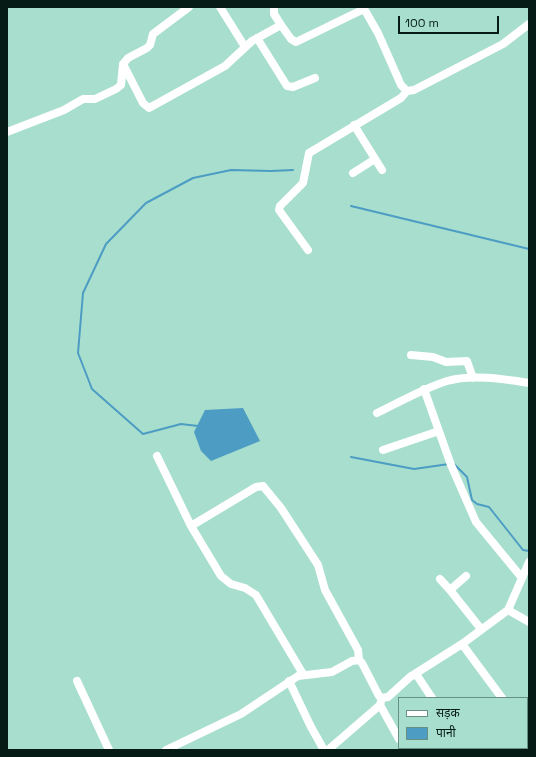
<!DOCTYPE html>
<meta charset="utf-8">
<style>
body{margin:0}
#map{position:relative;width:536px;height:757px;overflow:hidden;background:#a8decd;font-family:"Space Grotesk","Noto Sans Devanagari",sans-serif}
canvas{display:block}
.frame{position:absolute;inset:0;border:8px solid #061b15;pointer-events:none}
.legend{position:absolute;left:398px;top:697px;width:130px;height:52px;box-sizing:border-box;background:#a8decd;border:1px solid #679083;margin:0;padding:5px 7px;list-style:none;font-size:12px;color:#061b15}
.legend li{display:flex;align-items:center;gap:8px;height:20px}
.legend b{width:20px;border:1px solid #679083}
.scale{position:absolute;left:398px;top:16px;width:101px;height:18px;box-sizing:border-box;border:2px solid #061b15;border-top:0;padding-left:5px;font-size:12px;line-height:14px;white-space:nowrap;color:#061b15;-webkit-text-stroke:3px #a8decd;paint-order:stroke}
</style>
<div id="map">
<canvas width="536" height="757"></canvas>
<div class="frame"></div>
<ul class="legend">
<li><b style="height:5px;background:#fff"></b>सड़क</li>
<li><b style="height:11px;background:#4c9cc4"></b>पानी</li>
</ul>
<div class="scale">100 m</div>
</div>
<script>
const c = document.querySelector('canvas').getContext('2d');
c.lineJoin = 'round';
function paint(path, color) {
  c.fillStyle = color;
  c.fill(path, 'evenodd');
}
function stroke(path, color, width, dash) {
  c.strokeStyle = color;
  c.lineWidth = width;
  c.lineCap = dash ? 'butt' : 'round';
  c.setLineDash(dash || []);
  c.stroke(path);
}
paint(new Path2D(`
 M243 408 260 441 211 461 201 451 194 432 205 410Z`), '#4c9cc4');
stroke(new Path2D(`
 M351 206 529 249
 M198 426 181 424 143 434 92 389 78 353 83 293 106 244 146 203 193 178 231 170 271 171 293 170
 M351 457 414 469 449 464
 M453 463 467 477 472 500 477 504 489 507 523 550 529 551`), '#4c9cc4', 2);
stroke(new Path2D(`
 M189 7 153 34 150 45 147 48 128 58 123 64 143 103 149 108 225 66 252 41 281 25 291 39 296 42 364 9
 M220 7 245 47
 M274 7V14L281 25
 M363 7 378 33 401 85 407 91 414 90 503 44 529 24
 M257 38 287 86 293 87 315 78
 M354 125 382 170
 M7 132 64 110 83 99H95L116 89 121 85 123 64
 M353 173 375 159
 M308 250 279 210 280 206 303 183 309 153 401 98 407 91
 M411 355 433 357 446 362 467 361 473 378
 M424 389 451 465 476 522 522 578
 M377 413C400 402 422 389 447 381 472 374 503 379 529 383
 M383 450 439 431
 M157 456 191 526 221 576 231 584 245 588 256 595 303 674
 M191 526 256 487 263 486 281 508 318 565 325 590 358 650 359 660
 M466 576 450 590 481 629
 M440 579 450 590
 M508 610 529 622
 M462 644 502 698
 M416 674 432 698
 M77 681 109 750
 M289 681 311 727 324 750
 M381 701 380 705 399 739
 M527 709 529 710
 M404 748 405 750
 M462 748 463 750
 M166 750 241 714 298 676 332 672 352 661 359 660 362 663 379 696 382 698 388 697 410 677 462 644 508 610 529 562
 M328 750 380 705
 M488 750 491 748`), '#fff', 8);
</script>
